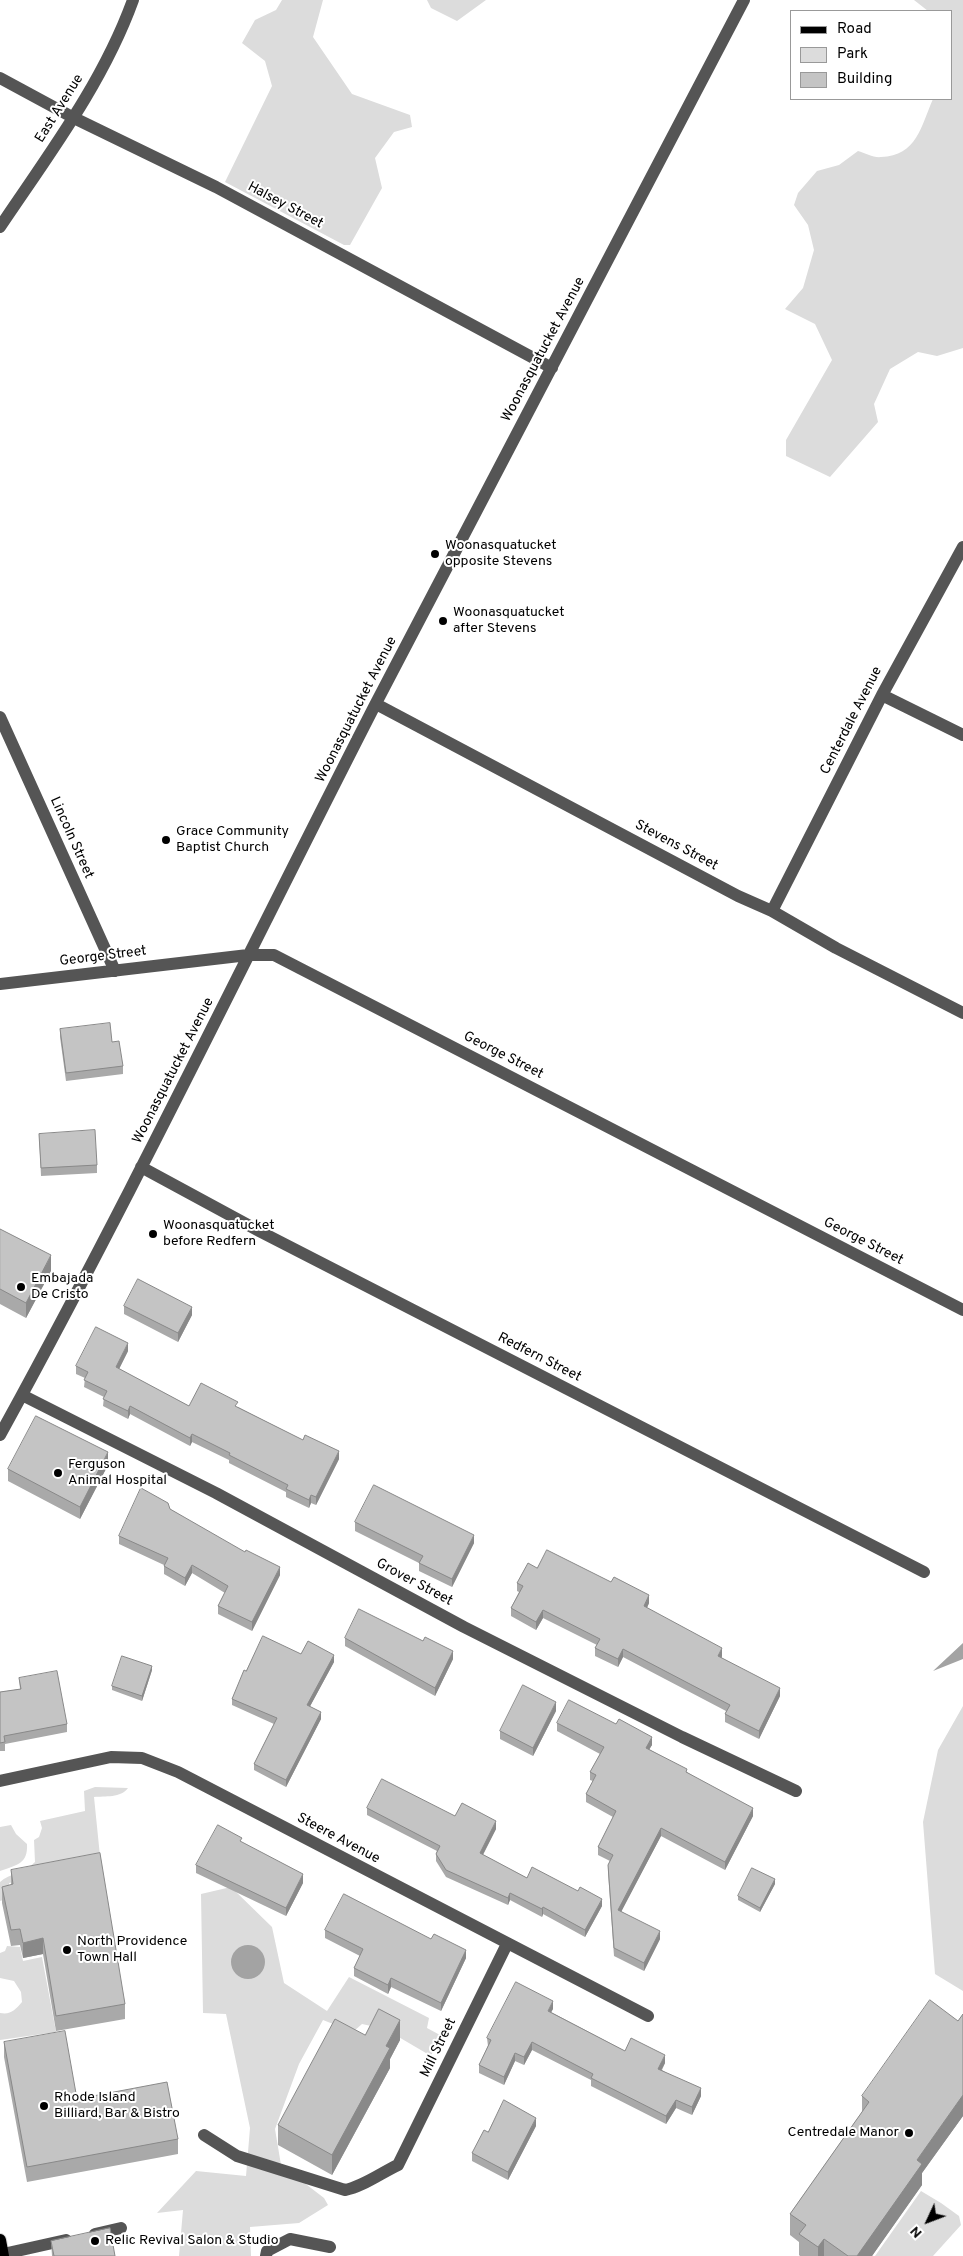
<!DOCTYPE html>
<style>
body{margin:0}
#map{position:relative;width:963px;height:2256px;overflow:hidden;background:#fff;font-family:Overpass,sans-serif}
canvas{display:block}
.legend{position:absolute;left:790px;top:10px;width:162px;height:90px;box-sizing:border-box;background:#fff;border:1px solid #999;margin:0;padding:6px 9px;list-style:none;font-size:15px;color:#000}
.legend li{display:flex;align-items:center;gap:10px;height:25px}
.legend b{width:25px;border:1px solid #999}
.north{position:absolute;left:903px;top:2196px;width:50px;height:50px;-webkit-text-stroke:4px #fff;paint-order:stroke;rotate:227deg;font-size:14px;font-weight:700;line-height:20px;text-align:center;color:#000}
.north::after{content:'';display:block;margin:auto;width:18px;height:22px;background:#000;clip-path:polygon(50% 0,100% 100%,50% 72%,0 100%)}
</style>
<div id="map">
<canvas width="963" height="2256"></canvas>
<ul class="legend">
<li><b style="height:6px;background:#000"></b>Road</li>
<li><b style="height:14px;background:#dcdcdc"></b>Park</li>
<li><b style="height:14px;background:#c4c4c4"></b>Building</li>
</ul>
<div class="north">N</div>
</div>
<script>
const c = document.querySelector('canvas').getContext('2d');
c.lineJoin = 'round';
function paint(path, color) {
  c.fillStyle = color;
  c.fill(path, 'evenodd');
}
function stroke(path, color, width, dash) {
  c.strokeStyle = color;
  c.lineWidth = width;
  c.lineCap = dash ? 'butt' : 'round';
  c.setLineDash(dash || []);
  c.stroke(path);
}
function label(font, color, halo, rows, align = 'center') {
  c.font = font + ' Overpass,sans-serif';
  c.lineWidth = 4;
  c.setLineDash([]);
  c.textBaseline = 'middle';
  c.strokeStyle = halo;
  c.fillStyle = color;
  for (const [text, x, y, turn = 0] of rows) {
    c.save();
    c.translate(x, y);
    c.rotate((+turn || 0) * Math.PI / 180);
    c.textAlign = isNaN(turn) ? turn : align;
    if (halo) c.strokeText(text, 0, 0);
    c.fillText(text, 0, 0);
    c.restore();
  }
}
paint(new Path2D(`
 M282 0H323L313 37 352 94 410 115 412 127 394 132 375 158 382 188 350 245H344L225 182 272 86 265 61 242 43 255 20 276 10Z
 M427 0H486L457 21 431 8Z
 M914 0H963V348L937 356 918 352 890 369 874 404 878 422 830 477 786 456V440L832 360 815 324 785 309 803 288 814 250 808 225 794 205 798 193 817 171 839 165 858 151C865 153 874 158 881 157 917 156 921 126 933 99H952V11H928Z
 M963 1706V1991L935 1974 923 1822 938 1750Z
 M95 1787 128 1788C121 1798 105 1796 94 1797L101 1866 9 1883 10 1898 0 1901V1882C10 1873 23 1874 35 1862L34 1840 39 1837 42 1828 40 1821 85 1811 84 1791Z
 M11 1825 16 1834 27 1844C28 1864 17 1865 0 1871V1827Z
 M231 1887 272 1927 284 1983 327 2011 349 1977 429 2018 427 2028 440 2035 431 2056 385 2029 362 2024 353 2032 323 2020 299 2064 275 2129 281 2165 324 2198 328 2205 299 2223 250 2227 251 2256H179L183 2210 157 2213 196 2171 246 2176 250 2128 226 2014 203 2013 201 1894Z
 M7 1946 20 1947 23 1961 42 1957 56 2032 0 2040V2013C11 2015 15 2010 22 2002L21 1992 14 1981 0 1978V1953L5 1951Z
 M921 2191 941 2203 959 2216 961 2225 933 2256H875Z`), '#dcdcdc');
paint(new Path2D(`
 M963 1643V1659L933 1671Z
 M231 1962a17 17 0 1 1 34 0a17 17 0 1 1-34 0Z`), '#a3a3a3');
const major = new Path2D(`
 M0 2240 3 2256`);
stroke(major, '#dbdbdb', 14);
stroke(new Path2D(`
 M0 78 74 118 216 187 552 368
 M0 227C49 154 103 83 133 0
 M882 695 963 735
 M376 704 738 896 772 911 836 948 963 1013
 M0 717 115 971
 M772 911 882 695 963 547
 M0 984 248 955H274L963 1310
 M141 1167 261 1232 924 1572
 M22 1395 216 1493 464 1627 682 1737 796 1791
 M0 1435C132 1195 250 949 375 705 497 470 621 235 744 0
 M0 1781 111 1757 142 1758 178 1772 648 2016
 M204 2135 237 2156 345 2190C362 2187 381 2173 398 2165L507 1944
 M95 2234 121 2228
 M3 2254 66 2240
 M266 2256 267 2251 290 2239 330 2247`), '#555', 12);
stroke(major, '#000', 12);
paint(new Path2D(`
 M60 1029 112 1042 123 1066V1074L66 1081 60 1037Z
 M39 1134 97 1165V1173L41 1176Z
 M0 1229 51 1271 26 1318 0 1304Z
 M124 1306 192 1315 178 1342 124 1314Z
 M128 1351 119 1369 189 1406 238 1407 339 1459 316 1505 311 1503 309 1508 286 1497V1492L229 1463V1460L192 1442 190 1446 130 1414 128 1419 103 1406 104 1397 84 1387 85 1378 76 1374V1366Z
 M108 1465 80 1519 8 1481V1469Z
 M170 1509 280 1575 252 1631 218 1614V1606L225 1593 192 1573 185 1586 164 1574V1565L119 1544V1536Z
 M355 1522 474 1543 452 1587 419 1571V1563L355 1531Z
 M537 1568 649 1603 647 1608 722 1656V1658L780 1696 759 1739 725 1722V1714L726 1711 623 1657 618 1667 595 1656V1648L597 1645 543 1618 536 1630 511 1616V1608L519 1592 517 1591V1583Z
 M345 1638 453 1659 435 1696 345 1646Z
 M301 1654 334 1662 310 1706 321 1719 286 1787 254 1770V1764L274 1724 232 1705V1699L246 1671Z
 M152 1670 142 1701 112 1690V1686Z
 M19 1678 67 1724V1732L5 1744V1751H0V1692L20 1689Z
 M556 1711 533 1756 500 1739V1731Z
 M557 1723 652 1745 649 1749 687 1772 753 1816 725 1870 661 1836 621 1911 660 1939 644 1971 614 1956 608 1872V1865L610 1861 598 1855V1847L613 1817 586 1802V1794L593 1781 590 1780V1772L600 1754 557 1731Z
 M367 1808 455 1816 496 1829 483 1855 527 1878 602 1906 585 1937 543 1914 542 1917 510 1900 508 1905 446 1877 436 1861V1854L437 1851 367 1815Z
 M196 1865 303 1883 286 1916 196 1873Z
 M11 1870 125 2004V2019L56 2031 43 1954 23 1958 20 1945 11 1946 2 1903V1887L11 1885Z
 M775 1884 760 1912 738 1900V1896Z
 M325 1930 466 1958 441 2011 391 1987 388 1994 354 1976V1968L360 1956 325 1938Z
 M553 2009 551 2012 625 2051 665 2063 662 2070 701 2096 692 2115 676 2108 666 2124 591 2086V2080L532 2050 524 2065 515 2061 504 2085 479 2073V2065L488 2046 487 2038Z
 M963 2014V2116L922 2173V2185L872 2256H800L799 2255V2242L790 2235V2214L862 2112V2096L958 2021Z
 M365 2035 400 2040 390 2059V2068L332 2175 278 2145V2125Z
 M4 2042 77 2099 178 2139V2154L27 2182 4 2057Z
 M536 2126 508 2180 472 2161V2153L488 2132Z
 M51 2241 115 2256H52Z`), '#a9a9a9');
paint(new Path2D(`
 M51 1255V1271L26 1318V1303Z
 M192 1307V1315L178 1342V1333Z
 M128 1343V1351L116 1375V1367Z
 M130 1406V1414L128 1419V1411Z
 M192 1434V1442L190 1446V1438Z
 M339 1451V1459L316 1505V1497Z
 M108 1452V1465L80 1519V1507Z
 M311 1495V1503L309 1508V1500Z
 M474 1535V1543L452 1587V1579Z
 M192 1565V1573L185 1586V1578Z
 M280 1567V1575L252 1631V1622Z
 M649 1595V1603L644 1614V1606Z
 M543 1610V1618L536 1630V1622Z
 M722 1648V1656L718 1664V1656Z
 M623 1649V1657L618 1667V1659Z
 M453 1651V1659L435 1696V1688Z
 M334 1655V1662L307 1712V1705Z
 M152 1666V1670L142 1701V1696Z
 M780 1688V1696L759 1739V1731Z
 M556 1702V1711L533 1756V1748Z
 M321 1712V1719L286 1787V1780Z
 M652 1737V1745L646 1755V1748Z
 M753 1808V1816L725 1870V1862Z
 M496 1821V1829L480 1860V1853Z
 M661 1828V1836L618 1918V1910Z
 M303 1874V1883L286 1916V1908Z
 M775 1879V1884L760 1912V1908Z
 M510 1893V1900L508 1905V1898Z
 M602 1899V1906L585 1937V1930Z
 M543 1907V1914L542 1917V1909Z
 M660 1931V1939L644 1971V1963Z
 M43 1938V1954L23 1958V1943Z
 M466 1950V1958L441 2011V2003Z
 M391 1978V1987L388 1994V1985Z
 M553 2001V2009L548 2018V2011Z
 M400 2020V2040L390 2059V2068L332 2175V2155L386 2046Z
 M532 2042V2050L524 2065V2057Z
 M515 2053V2061L504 2085V2077Z
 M665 2055V2063L658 2076V2069Z
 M701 2088V2096L692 2115V2107Z
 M963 2095V2116L922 2173V2185L872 2256H857L917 2160Z
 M676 2100V2108L666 2124V2116Z
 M536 2118V2126L508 2180V2172Z
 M824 2239V2256H818V2247Z`), '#898989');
const building = new Path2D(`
 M110 1023 112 1042 119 1041 123 1066 66 1073 60 1029Z
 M95 1130 97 1165 41 1168 39 1134Z
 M0 1229 51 1255 26 1303 0 1289Z
 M138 1279 192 1307 178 1333 124 1306Z
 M96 1327 128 1343 116 1367 189 1406 201 1383 238 1402 235 1406 303 1440 305 1435 339 1451 316 1497 311 1495 309 1500 286 1489 288 1485 229 1455 230 1453 192 1434 190 1438 130 1406 128 1411 103 1399 107 1391 84 1380 88 1372 76 1366Z
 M36 1416 108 1452 80 1507 8 1469Z
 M374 1485 474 1535 452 1579 419 1563 423 1556 355 1522Z
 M141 1488 168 1503 170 1509 245 1552 246 1550 280 1567 252 1622 218 1606 228 1586 192 1565 185 1578 164 1566 168 1558 119 1536Z
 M547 1550 611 1582 614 1577 649 1595 644 1606 722 1648 718 1656 780 1688 759 1731 725 1714 730 1705 623 1649 618 1659 595 1648 600 1639 543 1610 536 1622 511 1608 523 1586 517 1583 528 1563 537 1568Z
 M359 1609 423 1641 425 1637 453 1651 435 1688 345 1638Z
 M263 1636 301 1654 308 1641 334 1655 307 1705 321 1712 286 1780 254 1764 277 1718 232 1699 244 1670 246 1671Z
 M122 1656 152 1666 142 1696 112 1686Z
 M57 1671 67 1724 4 1736 5 1742 0 1743V1692L21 1689 19 1678Z
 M523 1685 556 1702 533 1748 500 1731Z
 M569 1700 616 1724 619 1719 652 1737 646 1748 687 1769 686 1772 753 1808 725 1862 661 1828 618 1910 660 1931 644 1963 614 1948 608 1865 613 1855 598 1847 616 1811 586 1794 596 1775 590 1772 604 1747 557 1723Z
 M382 1779 455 1816 462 1803 496 1821 480 1853 527 1878 532 1867 578 1891 580 1887 602 1899 585 1930 543 1907 542 1909 510 1893 508 1898 446 1870 436 1854 440 1846 367 1808Z
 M218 1825 242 1838 240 1841 303 1874 286 1908 196 1865Z
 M100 1853 125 2004 56 2016 43 1938 23 1943 20 1929 11 1930 2 1887 13 1884 11 1870Z
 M752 1868 775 1879 760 1908 738 1896Z
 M344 1894 431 1939 434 1934 466 1950 441 2003 391 1978 388 1985 354 1968 363 1949 325 1930Z
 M516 1982 553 2001 548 2011 625 2051 631 2038 665 2055 658 2069 701 2088 692 2107 676 2100 666 2116 591 2078 593 2074 532 2042 524 2057 515 2053 504 2077 479 2065 491 2040 487 2038Z
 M930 2000 958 2021 963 2014V2095L917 2160 922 2164 857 2256H848L824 2239 818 2247 799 2234 806 2225 790 2214 869 2102 862 2096Z
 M379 2009 400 2020 386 2046 390 2048 332 2155 278 2125 335 2019 365 2035Z
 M65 2031 77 2099 167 2082 178 2139 27 2167 4 2042Z
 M504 2100 536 2118 508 2172 472 2153 484 2130 488 2132Z
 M110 2228 115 2256H54L51 2241Z`);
paint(building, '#c4c4c4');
stroke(building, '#898989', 1);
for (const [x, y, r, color] of [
 [435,554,5,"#000"],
 [443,621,5,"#000"],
 [166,840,5,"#000"],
 [153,1234,5,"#000"],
 [21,1287,5,"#000"],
 [58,1473,5,"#000"],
 [67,1950,5,"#000"],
 [44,2106,5,"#000"],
 [909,2133,5,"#000"],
 [95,2241,5,"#000"]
]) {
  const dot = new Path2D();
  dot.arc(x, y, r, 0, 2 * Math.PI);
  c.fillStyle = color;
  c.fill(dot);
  stroke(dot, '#fff', 2);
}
label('14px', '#000', '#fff', [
 ["East Avenue",60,109,-58],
 ["Halsey Street",285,206,28],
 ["Woonasquatucket Avenue",544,350,-62],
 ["Woonasquatucket Avenue",357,710,-63],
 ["Centerdale Avenue",852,721,-63],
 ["Lincoln Street",71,838,66],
 ["Stevens Street",676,846,28],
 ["George Street",103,957,-7],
 ["George Street",503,1056,27],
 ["Woonasquatucket Avenue",174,1071,-63],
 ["George Street",863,1242,27],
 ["Redfern Street",539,1358,27],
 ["Grover Street",414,1583,28],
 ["Steere Avenue",338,1839,28],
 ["Mill Street",439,2048,-64]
]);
label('14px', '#000', '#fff', [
 ["Woonasquatucket",445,546],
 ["opposite Stevens",445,562],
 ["Woonasquatucket",453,613],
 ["after Stevens",453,629],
 ["Grace Community",176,832],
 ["Baptist Church",176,848],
 ["Woonasquatucket",163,1226],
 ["before Redfern",163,1242],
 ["Embajada",31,1279],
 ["De Cristo",31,1295],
 ["Ferguson",68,1465],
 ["Animal Hospital",68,1481],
 ["North Providence",77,1942],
 ["Town Hall",77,1958],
 ["Rhode Island",54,2098],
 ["Billiard, Bar & Bistro",54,2114],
 ["Centredale Manor",899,2133,"right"],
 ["Relic Revival Salon & Studio",105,2241]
], 'left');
</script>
